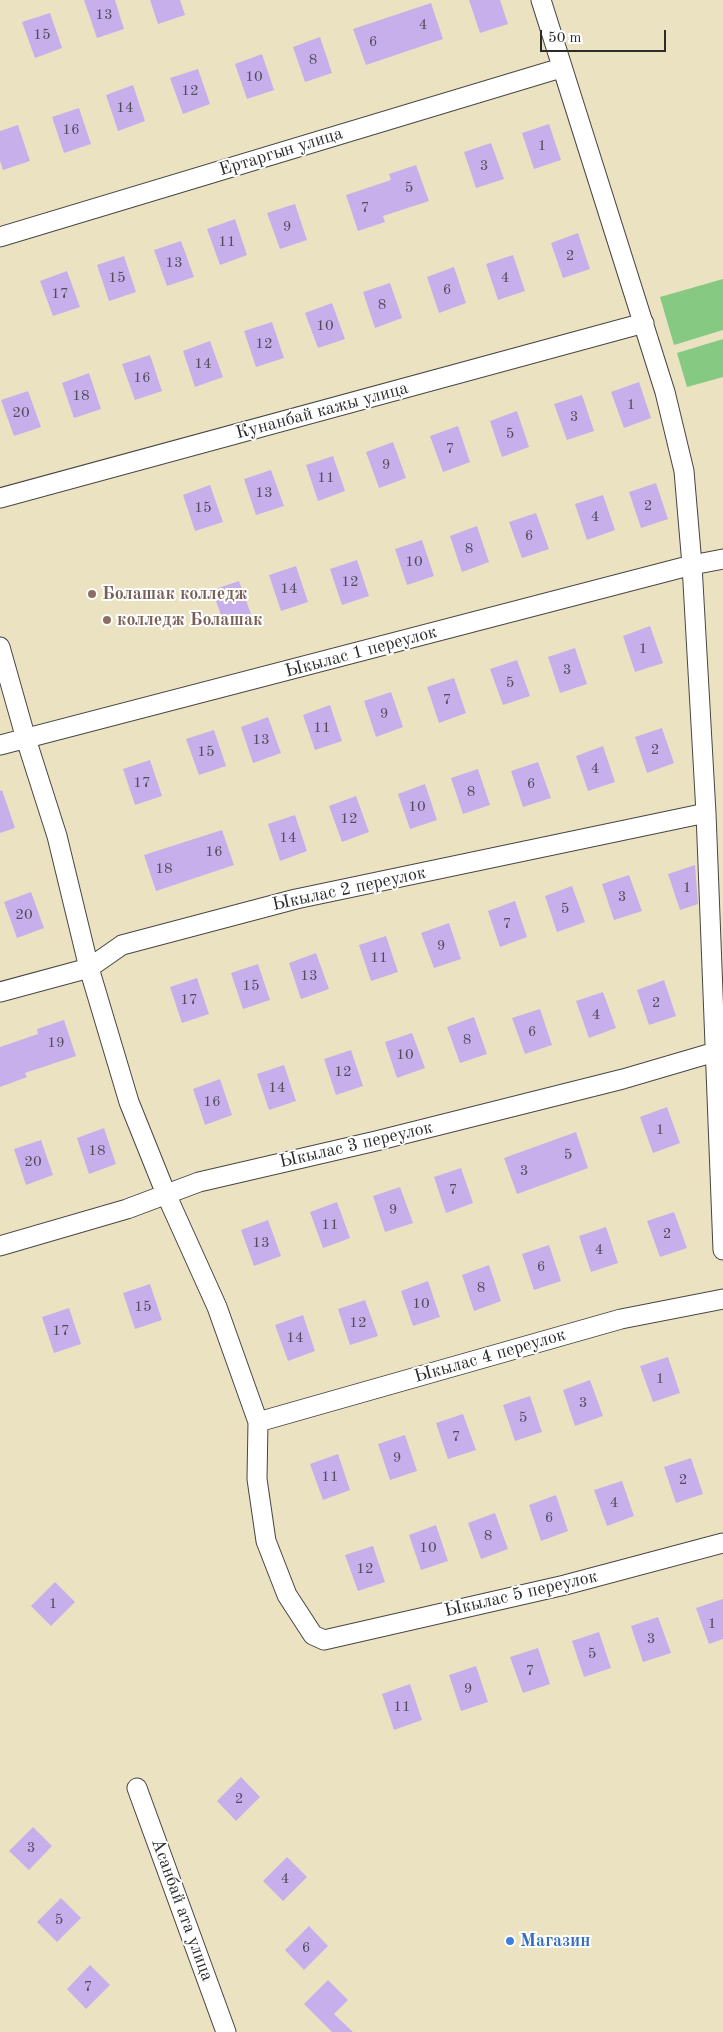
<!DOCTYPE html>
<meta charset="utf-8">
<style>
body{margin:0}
#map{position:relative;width:723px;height:2032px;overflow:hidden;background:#ebe2c2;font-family:"Old Standard TT",serif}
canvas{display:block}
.scale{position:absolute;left:540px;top:30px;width:126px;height:22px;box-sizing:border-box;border:2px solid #2b2b2b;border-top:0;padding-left:6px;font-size:15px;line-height:18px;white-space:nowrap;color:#2b2b2b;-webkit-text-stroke:4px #fff;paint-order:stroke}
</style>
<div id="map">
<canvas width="723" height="2032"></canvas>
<div class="scale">50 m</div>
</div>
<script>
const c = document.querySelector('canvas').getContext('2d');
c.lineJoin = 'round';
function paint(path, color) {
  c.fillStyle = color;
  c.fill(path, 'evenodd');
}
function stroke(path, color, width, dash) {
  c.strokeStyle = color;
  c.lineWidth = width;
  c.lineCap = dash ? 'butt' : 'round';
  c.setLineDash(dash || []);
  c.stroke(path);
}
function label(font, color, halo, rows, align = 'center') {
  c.font = font + ' "Old Standard TT",serif';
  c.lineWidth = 4;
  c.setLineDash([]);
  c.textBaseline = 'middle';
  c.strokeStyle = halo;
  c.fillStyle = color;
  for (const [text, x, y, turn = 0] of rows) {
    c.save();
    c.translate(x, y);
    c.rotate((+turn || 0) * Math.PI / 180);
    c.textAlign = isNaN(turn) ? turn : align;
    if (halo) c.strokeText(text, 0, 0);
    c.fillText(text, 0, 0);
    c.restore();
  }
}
paint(new Path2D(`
 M723 279V330L674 345 660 297Z
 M723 339V377L687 387 677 353Z`), '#85c982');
paint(new Path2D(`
 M84 0H115L124 29 97 38Z
 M150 0H180L185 15 158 24Z
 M469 0H500L508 24 480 33Z
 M431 3 443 39 366 65 353 29Z
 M50 13 62 48 35 58 22 22Z
 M320 37 332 73 305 82 293 47Z
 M262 54 274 90 247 99 235 64Z
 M198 69 210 104 183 114 170 78Z
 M133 85 145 121 118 131 106 95Z
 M79 108 91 144 64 153 52 117Z
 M549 124 561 160 534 169 522 133Z
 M18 125 30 161 3 170 0 161V131Z
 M491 143 504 179 476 188 464 152Z
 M416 165 429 201 383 216 385 222 358 231 346 195 391 180 389 174Z
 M295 204 307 240 280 249 267 213Z
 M235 219 247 255 220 265 207 229Z
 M578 233 590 269 563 278 551 243Z
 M181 241 194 277 167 286 154 250Z
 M513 255 525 291 498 300 486 264Z
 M124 256 136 292 109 301 97 265Z
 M454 267 466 303 439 313 427 277Z
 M67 271 80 307 53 316 40 281Z
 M390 283 402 318 375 328 363 292Z
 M332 303 345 339 318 348 305 313Z
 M272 322 284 358 256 367 244 331Z
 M210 341 223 377 195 387 183 351Z
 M150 355 162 391 135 400 122 364Z
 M89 373 101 409 74 418 62 383Z
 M639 382 651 418 624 428 611 392Z
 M28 391 41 427 14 436 1 400Z
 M582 395 594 431 567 440 554 404Z
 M517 411 529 447 502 457 490 421Z
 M458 426 470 462 443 472 430 436Z
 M393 442 406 478 379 488 366 452Z
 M333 456 345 491 318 501 306 465Z
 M271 470 284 506 256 515 244 479Z
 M656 483 668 519 641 528 629 492Z
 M210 485 223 522 195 531 183 495Z
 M603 495 615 530 587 540 575 504Z
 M536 513 549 549 522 558 509 522Z
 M477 526 489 562 462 572 450 536Z
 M422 540 434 576 407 585 395 549Z
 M357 560 369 596 342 605 330 569Z
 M296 566 308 602 281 611 269 575Z
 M239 581 252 617 225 626 212 590Z
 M650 626 663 663 635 672 623 636Z
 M575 648 587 684 560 693 548 657Z
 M517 660 530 696 503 705 490 669Z
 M454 678 466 713 439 723 427 687Z
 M391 692 403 727 376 737 364 701Z
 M330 705 342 741 315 750 303 715Z
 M268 717 281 753 253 763 241 727Z
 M662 728 674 763 647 773 635 737Z
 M214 730 226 766 199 775 186 739Z
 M603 746 615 782 588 791 576 756Z
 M150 760 162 796 135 805 123 769Z
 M538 762 551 798 523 807 511 771Z
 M478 769 490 805 463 814 451 778Z
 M425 784 437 820 410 829 398 794Z
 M2 790 15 828 0 833V791Z
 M356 796 369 832 342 842 329 806Z
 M295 815 307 851 280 861 268 824Z
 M222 830 234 865 156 891 144 855Z
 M695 865 698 904 680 910 668 874Z
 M629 875 642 911 614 920 602 884Z
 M572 886 585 922 557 932 545 896Z
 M31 892 44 928 17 938 4 902Z
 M515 901 527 937 500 947 488 911Z
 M449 923 461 959 434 968 421 933Z
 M386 936 398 972 371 981 359 945Z
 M316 953 329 989 301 999 289 963Z
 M258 964 270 1000 243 1009 231 973Z
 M197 978 209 1014 182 1023 170 987Z
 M664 980 676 1016 649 1025 637 990Z
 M603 992 616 1028 589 1038 576 1001Z
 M540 1009 552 1045 525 1054 512 1018Z
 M474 1017 487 1054 460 1063 447 1027Z
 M64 1020 76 1056 25 1073 27 1077 0 1087V1047L38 1034 37 1029Z
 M412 1033 425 1068 397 1078 385 1042Z
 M351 1050 363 1086 336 1095 324 1059Z
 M284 1065 296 1101 269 1110 257 1074Z
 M220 1079 232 1115 205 1125 193 1089Z
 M667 1107 680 1143 653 1153 640 1117Z
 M104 1128 116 1164 89 1174 77 1138Z
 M576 1132 588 1168 517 1194 504 1158Z
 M41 1140 53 1175 26 1185 14 1149Z
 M461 1168 473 1203 446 1213 434 1177Z
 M400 1187 413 1223 385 1232 373 1196Z
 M337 1202 350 1238 323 1248 310 1212Z
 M674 1212 687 1248 660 1257 647 1221Z
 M268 1220 281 1256 254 1266 241 1230Z
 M606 1227 618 1263 591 1272 579 1236Z
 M549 1245 561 1281 534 1290 522 1254Z
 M489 1265 501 1301 474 1311 462 1275Z
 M428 1281 440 1317 413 1326 401 1291Z
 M150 1284 162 1320 135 1329 123 1293Z
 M365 1300 378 1336 350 1345 338 1309Z
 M69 1308 81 1344 54 1353 42 1317Z
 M303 1315 315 1351 288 1361 275 1325Z
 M668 1357 680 1393 653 1402 640 1366Z
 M590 1380 603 1416 575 1426 563 1390Z
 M530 1396 542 1432 515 1441 503 1405Z
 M463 1414 476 1450 448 1459 436 1423Z
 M405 1435 417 1471 390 1480 378 1444Z
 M338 1454 350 1490 323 1500 310 1464Z
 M691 1458 703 1494 676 1503 664 1467Z
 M622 1481 634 1516 607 1526 594 1490Z
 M556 1495 568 1531 541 1541 529 1505Z
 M495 1513 508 1549 481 1559 468 1523Z
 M436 1525 448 1561 421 1570 409 1535Z
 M373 1546 385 1582 358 1591 345 1555Z
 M55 1582 75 1602 51 1626 31 1606Z
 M723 1599V1639L709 1644 696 1608Z
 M658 1617 671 1653 643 1662 631 1626Z
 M599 1632 611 1668 584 1677 572 1641Z
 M538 1648 550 1684 523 1693 510 1657Z
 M476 1666 488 1702 461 1711 449 1675Z
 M410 1684 422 1720 394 1730 382 1694Z
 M241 1777 260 1797 236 1821 217 1801Z
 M33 1827 52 1846 29 1870 9 1851Z
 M287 1857 307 1877 283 1901 263 1881Z
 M61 1898 81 1918 57 1942 37 1922Z
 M309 1926 328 1946 304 1970 285 1950Z
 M90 1965 110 1985 86 2009 67 1989Z
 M328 1980 348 2000 334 2014 353 2032H332L304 2004Z`), '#c7afec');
const street = new Path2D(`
 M541 0 665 392 684 471 692 565 706 813 723 1250
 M0 237 561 68
 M0 498 644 323
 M0 647 26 739 57 836 89 968 129 1102 166 1194 217 1307 258 1422 257 1479 266 1541 287 1595 313 1635 324 1640 565 1585 723 1543
 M0 745 692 565 723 559
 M0 992 89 968 122 945 296 899 706 813
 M0 1246 127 1209 199 1182 376 1141 623 1079 715 1052
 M258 1422 621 1319 723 1299
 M137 1788 226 2032`);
stroke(street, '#484642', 21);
stroke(street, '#fff', 19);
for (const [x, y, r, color] of [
 [92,594,5,"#8d6e63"],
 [107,620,5,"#8d6e63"],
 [510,1941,5,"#3f7fe0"]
]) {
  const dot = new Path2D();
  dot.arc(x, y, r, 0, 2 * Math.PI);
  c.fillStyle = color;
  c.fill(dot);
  stroke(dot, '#fff', 2);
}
label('15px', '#524c5b', null, [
 ["13",104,15],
 ["4",423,25],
 ["15",42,35],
 ["6",373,42],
 ["8",313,60],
 ["10",254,77],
 ["12",190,91],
 ["14",125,108],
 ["16",71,130],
 ["1",542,146],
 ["3",484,166],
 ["5",409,188],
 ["7",365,208],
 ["9",287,227],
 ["11",227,242],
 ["2",570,256],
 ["13",174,263],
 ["15",117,278],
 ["4",505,278],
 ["6",447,290],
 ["17",60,294],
 ["8",382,305],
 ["10",325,326],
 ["12",264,344],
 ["14",203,364],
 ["16",142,378],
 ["18",81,396],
 ["1",631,405],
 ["20",21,413],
 ["3",574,417],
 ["5",510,434],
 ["7",450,449],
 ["9",386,465],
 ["11",326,478],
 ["13",264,493],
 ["2",648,506],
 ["15",203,508],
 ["4",595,517],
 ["6",529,536],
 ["8",469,549],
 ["10",414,562],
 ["12",350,582],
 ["14",289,589],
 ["1",643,649],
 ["3",567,670],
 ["5",510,683],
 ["7",447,700],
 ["9",384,714],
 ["11",322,728],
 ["13",261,740],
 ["2",655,750],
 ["15",206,752],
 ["4",595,769],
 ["17",142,783],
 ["6",531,784],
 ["8",471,792],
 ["10",417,807],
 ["12",349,819],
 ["14",288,838],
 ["16",214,852],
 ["18",164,869],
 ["1",687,888],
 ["3",622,897],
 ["5",565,909],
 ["20",24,915],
 ["7",507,924],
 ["9",441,946],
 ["11",379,958],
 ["13",309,976],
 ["15",251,986],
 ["17",189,1000],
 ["2",656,1003],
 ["4",596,1015],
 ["6",532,1032],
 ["8",467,1040],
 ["19",56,1043],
 ["10",405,1055],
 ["12",343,1072],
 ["14",277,1088],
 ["16",212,1102],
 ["1",660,1130],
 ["18",97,1151],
 ["5",568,1155],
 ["20",33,1162],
 ["3",524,1171],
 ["7",453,1190],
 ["9",393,1210],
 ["11",330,1225],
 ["2",667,1234],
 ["13",261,1243],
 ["4",599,1250],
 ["6",541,1267],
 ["8",481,1288],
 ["10",421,1304],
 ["15",143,1307],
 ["12",358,1323],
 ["17",61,1331],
 ["14",295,1338],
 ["1",660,1379],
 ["3",583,1403],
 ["5",523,1418],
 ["7",456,1437],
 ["9",397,1458],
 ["11",330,1477],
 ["2",683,1480],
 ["4",614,1503],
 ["6",549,1518],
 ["8",488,1536],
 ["10",428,1548],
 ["12",365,1569],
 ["1",53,1604],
 ["1",712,1624],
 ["3",651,1639],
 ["5",592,1654],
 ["7",530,1671],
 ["9",468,1689],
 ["11",402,1707],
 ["2",239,1799],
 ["3",31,1848],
 ["4",285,1879],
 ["5",59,1920],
 ["6",306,1948],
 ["7",88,1987]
]);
label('18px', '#2b2b2b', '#fff', [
 ["Ертаргын улица",281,152,-17],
 ["Кунанбай кажы улица",322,411,-15],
 ["Ыкылас 1 переулок",361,652,-15],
 ["Ыкылас 2 переулок",349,889,-12],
 ["Ыкылас 3 переулок",356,1145,-13],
 ["Ыкылас 4 переулок",490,1356,-16],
 ["Ыкылас 5 переулок",521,1594,-13],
 ["Асанбай ата улица",182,1910,70]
]);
label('bold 18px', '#785e54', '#fff', [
 ["Болашак колледж",102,594],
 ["колледж Болашак",117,620]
], 'left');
label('bold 18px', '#366cbe', '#fff', [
 ["Магазин",520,1941]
], 'left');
</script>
